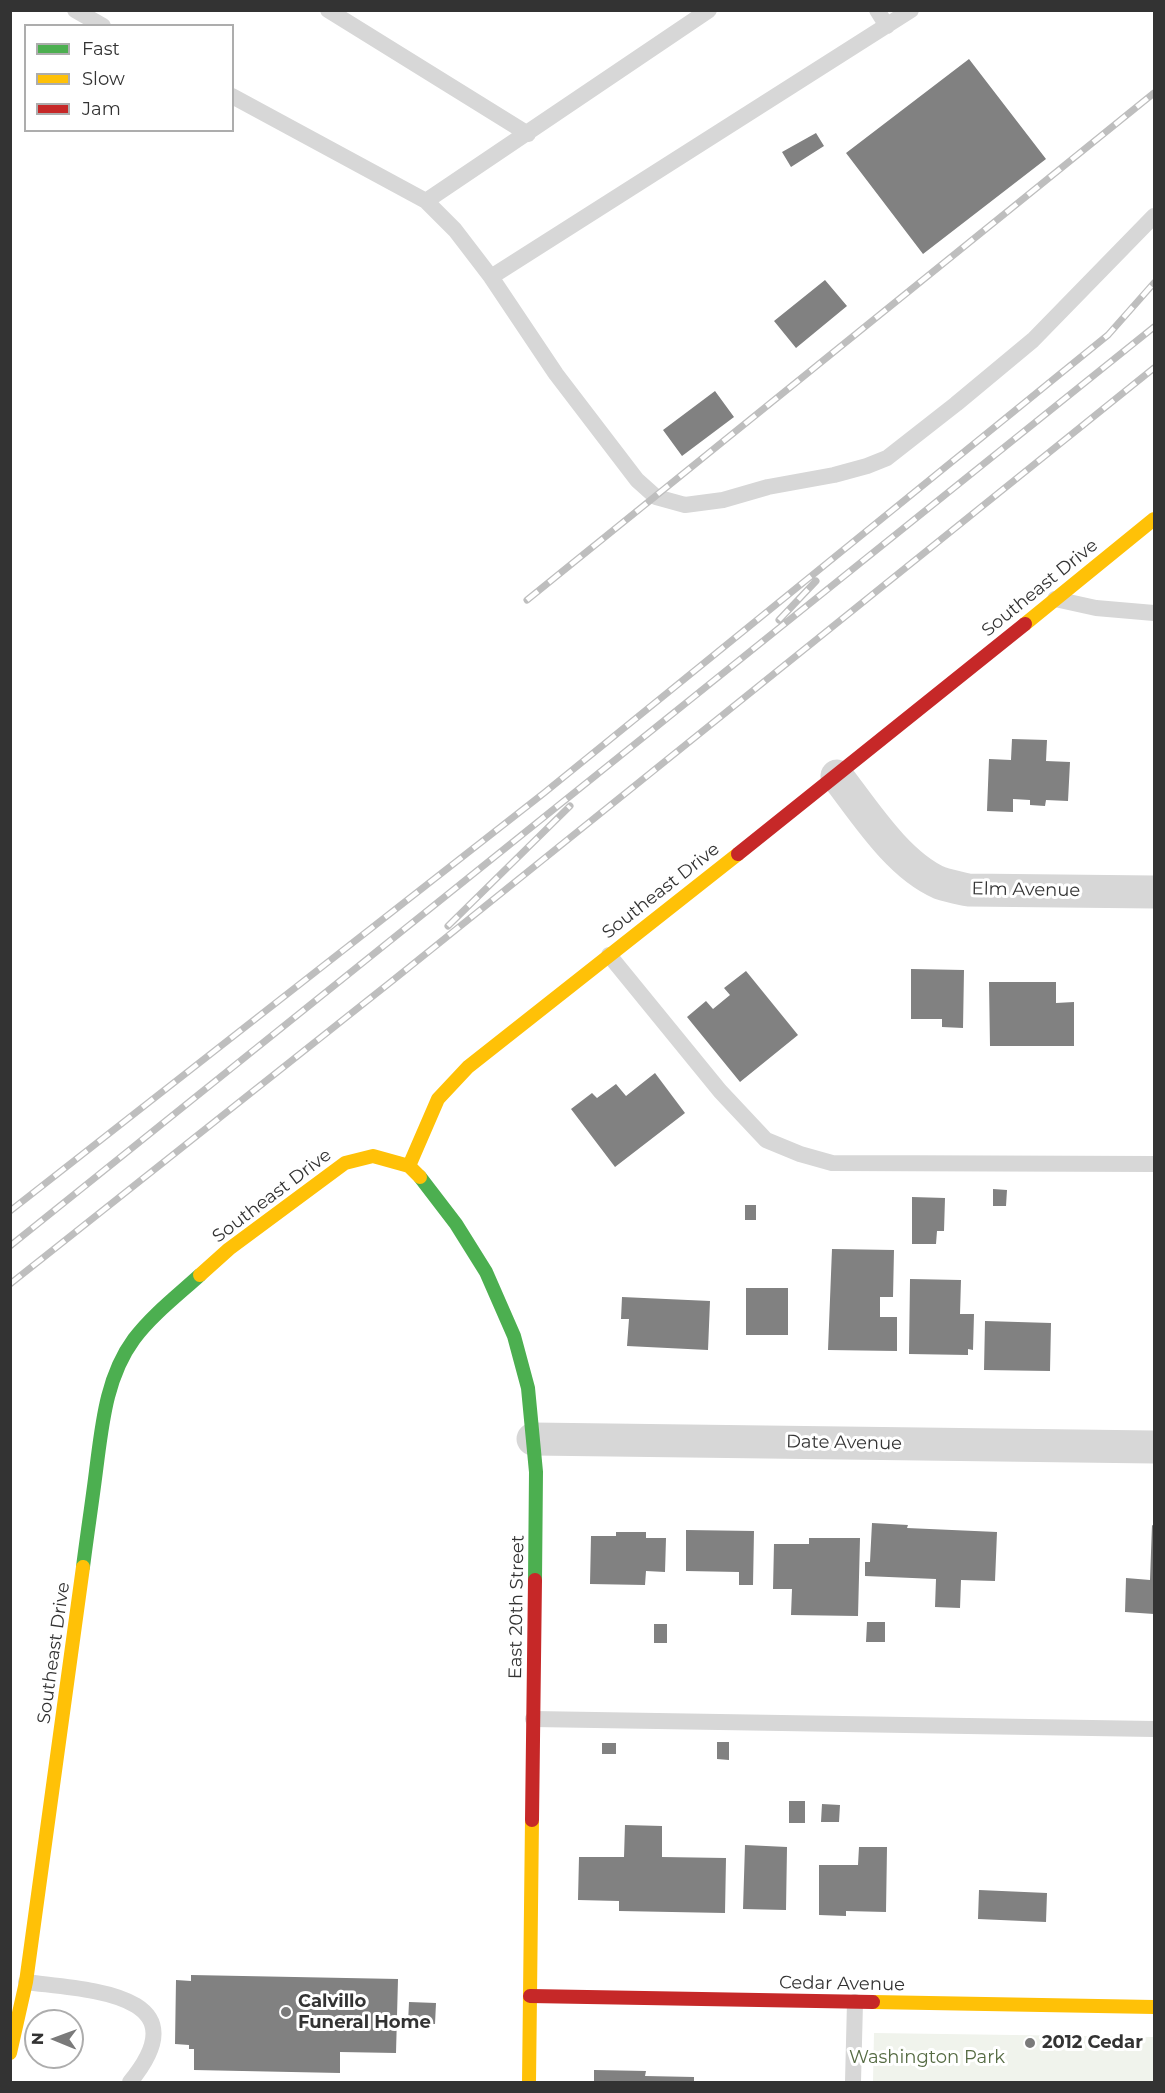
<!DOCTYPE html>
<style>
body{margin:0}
#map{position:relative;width:1165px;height:2093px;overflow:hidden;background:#fff;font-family:Montserrat,sans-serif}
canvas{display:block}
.frame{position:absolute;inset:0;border:12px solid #333;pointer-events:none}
.legend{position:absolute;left:24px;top:24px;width:210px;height:108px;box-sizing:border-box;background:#fff;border:2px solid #adadad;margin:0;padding:8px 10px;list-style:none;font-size:18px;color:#333}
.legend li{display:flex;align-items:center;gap:12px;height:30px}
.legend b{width:30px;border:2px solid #adadad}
.north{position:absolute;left:24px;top:2009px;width:60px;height:60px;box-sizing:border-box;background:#fff;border:2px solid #adadad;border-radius:50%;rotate:271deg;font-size:16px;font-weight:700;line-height:24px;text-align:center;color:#333}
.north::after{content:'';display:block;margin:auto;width:21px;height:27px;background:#7a7a7a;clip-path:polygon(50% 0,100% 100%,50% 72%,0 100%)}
</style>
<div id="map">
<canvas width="1165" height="2093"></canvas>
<div class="frame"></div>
<ul class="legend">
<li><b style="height:8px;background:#4caf50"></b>Fast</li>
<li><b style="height:8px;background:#ffc107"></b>Slow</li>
<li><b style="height:8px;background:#c62828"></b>Jam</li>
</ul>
<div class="north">N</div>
</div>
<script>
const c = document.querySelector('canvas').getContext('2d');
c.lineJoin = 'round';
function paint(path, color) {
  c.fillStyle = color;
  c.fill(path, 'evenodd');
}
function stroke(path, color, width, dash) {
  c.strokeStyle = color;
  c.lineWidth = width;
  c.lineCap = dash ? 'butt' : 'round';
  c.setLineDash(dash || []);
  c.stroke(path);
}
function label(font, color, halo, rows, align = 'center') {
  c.font = font + ' Montserrat,sans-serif';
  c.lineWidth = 6;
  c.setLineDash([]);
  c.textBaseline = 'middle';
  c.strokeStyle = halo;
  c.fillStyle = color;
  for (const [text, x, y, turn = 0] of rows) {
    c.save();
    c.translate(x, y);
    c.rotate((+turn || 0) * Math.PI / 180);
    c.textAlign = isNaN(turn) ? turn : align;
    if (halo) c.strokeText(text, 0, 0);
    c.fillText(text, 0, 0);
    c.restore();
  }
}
paint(new Path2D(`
 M874 2033 1154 2037V2082H873Z`), '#f0f3ec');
paint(new Path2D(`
 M969 59 1046 159 923 254 846 153Z
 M816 133 824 146 791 167 782 152Z
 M825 280 847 306 796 348 774 321Z
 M715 391 734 417 682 456 663 430Z
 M1012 739 1047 740 1046 761 1070 762 1068 801 1046 800 1045 806 1030 805V800L1013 799V812L987 811 989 759 1011 760Z
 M911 969 964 970 963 1028 942 1027V1019H911Z
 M746 971 798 1035 740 1082 687 1017 706 1001 713 1009 730 995 724 988Z
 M989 982H1056V1003L1074 1002V1046H990Z
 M655 1073 685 1113 615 1167 571 1109 592 1093 597 1098 616 1084 626 1096Z
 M993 1189 1007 1190 1006 1206H993Z
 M912 1197 945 1198 944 1231H937L936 1244H912Z
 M745 1205H756V1220H745Z
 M832 1249 894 1250 893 1297H880V1317H897V1351L828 1350Z
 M910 1279 961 1280 960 1314H974L973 1350 968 1349V1355L909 1354Z
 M746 1288H788V1335H746Z
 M622 1297 710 1301 708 1350 627 1346 629 1319H621Z
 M985 1321 1051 1323 1050 1371 984 1370Z
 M872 1523 908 1525 907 1528 997 1532 995 1581 961 1580 960 1608 935 1607 936 1579 865 1576V1562H870Z
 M1152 1525 1154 1526V1614L1125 1612 1126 1578 1150 1580Z
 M686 1530 754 1531 753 1585H739V1572L686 1571Z
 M616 1532H646V1538H666L665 1572 646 1571 645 1585 590 1584 591 1536H616Z
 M809 1538H860L858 1616 791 1615 792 1589H773L774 1544H809Z
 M867 1622H885V1642H866Z
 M654 1624H667V1643H654Z
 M717 1742H729V1760L717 1759Z
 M602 1743H616V1754H602Z
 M789 1801H805V1823H789Z
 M822 1804 840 1805 839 1822H821Z
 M625 1825 662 1826V1857L726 1858 725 1913 619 1911V1901L578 1900 579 1857H624Z
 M745 1845 787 1847 786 1910 743 1909Z
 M859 1847H887L886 1912 846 1911V1916L819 1915V1865H858Z
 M979 1890 1047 1893 1046 1922 978 1919Z
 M191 1975 398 1979 396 2053 340 2052V2073L194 2070V2049H189V2045L175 2044 176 1980 191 1981Z
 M409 2002 436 2003 435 2024 408 2023Z
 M594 2070 646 2071 645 2076 694 2077V2082H594Z`), '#818181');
stroke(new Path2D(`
 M75 10 103 26
 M328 10 528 134
 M877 10 887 26
 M232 96 426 201 455 230 491 277 556 374 637 480 656 497 685 505 723 500 768 487 834 475 867 466 887 458 956 404 1033 340 1154 216
 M426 201 709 10
 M491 277 911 10
 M1055 599 1096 608 1154 613
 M609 955 720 1091 766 1140 800 1154 832 1163 1154 1164
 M533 1719 1154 1729
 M26 1982C85 1990 204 1992 130 2082
 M853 2082 855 2002`), '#d7d7d7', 16);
stroke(new Path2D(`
 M837 776C864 811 898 865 940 883 949 886 959 888 968 890L1154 892
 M533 1439 1154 1447`), '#d7d7d7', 33);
stroke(new Path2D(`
 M420 1177 456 1224 486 1272 514 1336 528 1388 536 1472 535 1580
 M83 1567C87 1535 92 1503 96 1471 102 1425 106 1377 134 1339 152 1315 178 1295 200 1275`), '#4caf50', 14);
stroke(new Path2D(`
 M1025 624 1154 519
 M409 1166 438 1099 468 1067 738 854
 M200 1275 229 1249 345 1163 373 1156 409 1166 420 1177
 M873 2002 1154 2007
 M10 2053 26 1982 83 1567
 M529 2082 532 1820`), '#ffc107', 14);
stroke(new Path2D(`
 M738 854 1025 624
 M532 1820 535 1580
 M530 1996 873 2002`), '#c62828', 14);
const rail = new Path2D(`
 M527 600 1154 93
 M779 620 816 581
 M448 926 570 806
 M10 1211 544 793 1108 335 1154 283
 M10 1246 1154 327
 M10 1284 392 981 1154 368`);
stroke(rail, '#bebebe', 7);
stroke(rail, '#fff', 4.5, [14]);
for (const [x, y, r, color] of [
 [286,2012,6,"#7a7a7a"],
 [1030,2043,6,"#7a7a7a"]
]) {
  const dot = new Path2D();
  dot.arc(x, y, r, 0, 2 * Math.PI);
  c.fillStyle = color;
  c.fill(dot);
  stroke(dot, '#fff', 2);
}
label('18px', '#333', '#fff', [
 ["Southeast Drive",1040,588,-39],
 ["Elm Avenue",1026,890,1],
 ["Southeast Drive",661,891,-38],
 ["Southeast Drive",272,1196,-37],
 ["Date Avenue",844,1443,1],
 ["East 20th Street",517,1607,-89],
 ["Southeast Drive",54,1653,-82],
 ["Cedar Avenue",842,1984,1]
]);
label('bold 18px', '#333', '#fff', [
 ["Calvillo",298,2002],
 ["Funeral Home",298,2023],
 ["2012 Cedar",1042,2043]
], 'left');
label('18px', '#566b43', '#fff', [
 ["Washington Park",927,2058]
]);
</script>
